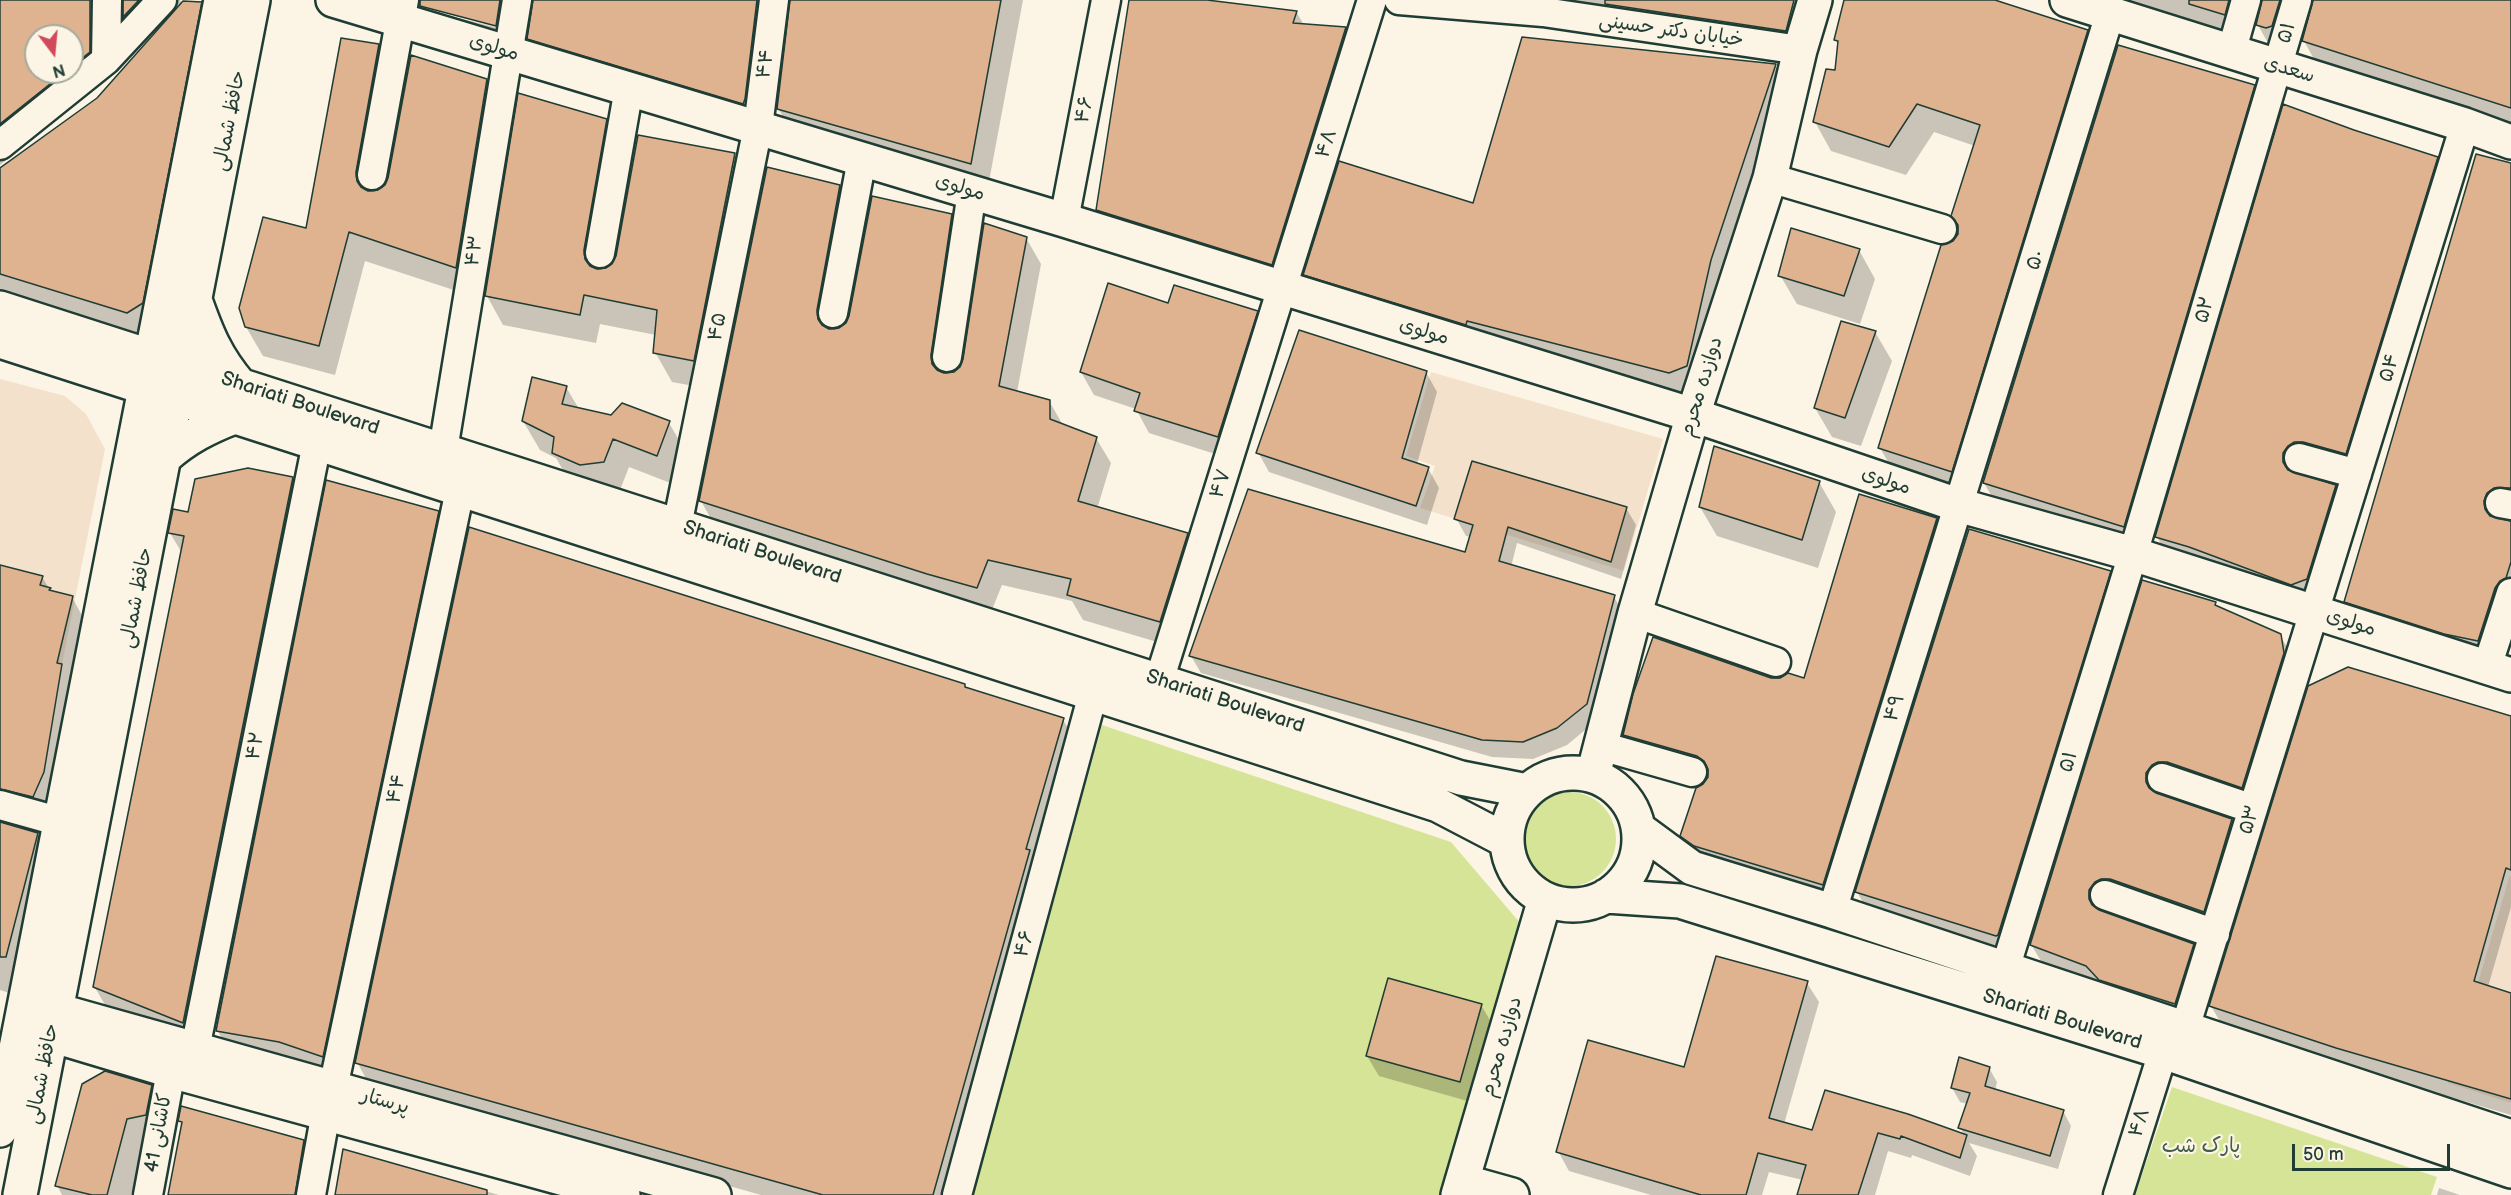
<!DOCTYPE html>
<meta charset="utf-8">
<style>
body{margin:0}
#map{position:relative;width:2511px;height:1195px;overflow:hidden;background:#fcf5e5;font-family:"Balsamiq Sans",sans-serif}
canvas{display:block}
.north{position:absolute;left:24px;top:24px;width:60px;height:60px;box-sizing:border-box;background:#fcf5e5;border:2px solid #a4ab9e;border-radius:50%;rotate:164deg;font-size:16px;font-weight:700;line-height:24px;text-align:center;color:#1f3d34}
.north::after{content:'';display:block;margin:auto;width:21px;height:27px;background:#d1495b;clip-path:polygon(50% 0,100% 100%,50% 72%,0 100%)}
.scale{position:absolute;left:2292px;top:1144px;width:158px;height:27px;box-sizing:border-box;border:3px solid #1f3d34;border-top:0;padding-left:8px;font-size:18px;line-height:21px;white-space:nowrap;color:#1f3d34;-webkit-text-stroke:4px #fcf5e5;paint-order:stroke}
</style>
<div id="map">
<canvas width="2511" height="1195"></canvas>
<div class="north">N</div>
<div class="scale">50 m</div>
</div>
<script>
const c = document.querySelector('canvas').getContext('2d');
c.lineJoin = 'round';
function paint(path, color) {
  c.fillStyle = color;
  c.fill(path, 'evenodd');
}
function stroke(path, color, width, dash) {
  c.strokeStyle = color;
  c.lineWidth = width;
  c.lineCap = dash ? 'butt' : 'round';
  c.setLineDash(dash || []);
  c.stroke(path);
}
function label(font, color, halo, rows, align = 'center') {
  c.font = font + ' "Balsamiq Sans","Playpen Sans Arabic",sans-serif';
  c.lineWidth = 4.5;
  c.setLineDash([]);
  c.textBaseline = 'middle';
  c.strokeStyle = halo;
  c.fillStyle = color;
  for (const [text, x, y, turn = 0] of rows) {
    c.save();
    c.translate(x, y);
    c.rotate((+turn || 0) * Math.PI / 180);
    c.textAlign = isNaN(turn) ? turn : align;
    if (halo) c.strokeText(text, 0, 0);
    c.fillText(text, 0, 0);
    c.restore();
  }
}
paint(new Path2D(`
 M1431 372 1663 439 1624 571 1420 508 1435 466 1406 456Z
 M0 379 65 396 86 414 105 449 62 664 0 649Z
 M2510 875 2511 876V1103L2448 1083Z`), '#f3e1cc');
paint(new Path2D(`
 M1102 725 1451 842 1521 924 1440 1195H973Z
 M1522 839a47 47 0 1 1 94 0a47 47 0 1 1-94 0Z
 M2172 1087 2437 1177 2431 1195H2135Z`), '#d6e497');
paint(new Path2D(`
 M0 0H180L182 4 201 3 215 28 142 338 0 294V170L98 99 161 27 159 25 141 45 124 12 115 15 106 30V81L0 165ZM36 36H72V72H36Z
 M354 0H1023L987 192 795 137 778 108 790 13H784L759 132 546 67 529 39 532 13H527L512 54ZM426 7 504 26 503 29 426 10Z
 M1131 0H1195L1297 13 1304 25 1345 29 1362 58 1288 293 1115 239 1098 210Z
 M1491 0H1816L1802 60Z
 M1845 0H1985L2087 31 2104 60 1968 500 1897 477 1880 448 1954 243 1959 235 1975 146 1934 132 1906 175 1831 151 1815 122 1836 72 1839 46 1835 40Z
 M2126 0H2511V124L2315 61 2304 41 2313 4H2304L2269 45 2258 25 2262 4 2254 3 2236 34Z
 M378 46 395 75 373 192H379L486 80 503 109 472 296 365 261 335 375 263 356 246 327 307 230Z
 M1775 65 1789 89 1684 397 1319 299 1305 274 1474 205Z
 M2254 86 2271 115 2140 555 2001 512 1984 483Z
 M606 120 623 149 601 270 613 265 734 155 751 184 710 389 672 382 655 352 656 335 600 324 596 343 503 325 487 296Z
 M2354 131 2437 158 2453 186 2362 482 2311 470 2301 476 2335 487 2351 515 2323 607 2173 566 2157 537ZM2281 446 2298 476 2293 473 2278 447Z
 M2511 165V516L2503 521H2511V616L2494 669 2361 630 2345 602Z
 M839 187 854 212 832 330H840L951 216 966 241 945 375 954 374 961 368 1026 238 1041 264 1017 392 1049 401 1063 425 1096 438 1111 463 1097 509 1187 535 1201 560 1174 647 1083 620 1072 601 1002 585 991 612 715 526 701 501Z
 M1859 250 1875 279 1860 324 1797 304 1780 275Z
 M1169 305 1257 312 1270 335 1231 459 1149 433 1136 409 1094 395 1081 372Z
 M1875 332 1892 361 1861 446 1832 437 1815 408Z
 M1426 372 1437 392 1417 464 1428 468 1439 488 1427 525 1269 472 1258 452Z
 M566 387 579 409 611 416 669 423 686 452 673 484 629 467 620 490 570 482 556 458 540 450 523 421Z
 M292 478 309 507 200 1050 111 1015 94 986 182 553 170 533 190 514Z
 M1819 482 1836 512 1818 568 1717 536 1700 507Z
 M1626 508 1636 525 1621 579 1517 543 1511 567 1614 597 1624 614 1596 721 1567 745 1533 759 1492 757 1201 673 1191 656 1466 553 1471 537 1466 536 1456 518Z
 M438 512 454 542 339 1085 234 1059 217 1030Z
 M1936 519 1953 548 1839 914 1698 865 1681 836 1706 782 1641 764 1624 735 1770 679 1805 680Z
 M0 567 42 577 52 593 72 597 86 623 47 822 0 813Z
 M2110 572 2124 596 2012 959 1871 916 1857 892Z
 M2143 582 2215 603 2218 608 2280 635 2296 663 2258 815 2167 793 2164 798 2231 821 2248 849 2219 940 2111 910 2107 915 2193 945 2209 973 2191 1031 2049 974 2032 946Z
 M964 686 967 690 1063 720 1076 741 951 1195H761L369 1084 357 1062Z
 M2511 718V907L2488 987 2511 994V1115L2348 1067 2222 1025 2211 1006Z
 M0 824 37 834 52 859 16 995 0 990Z
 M1807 983 1819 1002 1784 1124 1813 1132 1826 1092 1965 1136 1960 1128 1968 1104 1960 1102 1952 1088 1989 1068 1997 1082 1995 1091 2063 1111 2071 1126 2058 1169 1969 1143 1977 1156 1970 1176 1912 1155 1911 1158 1888 1151 1875 1195H1798L1803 1180 1769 1172 1762 1195H1651L1569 1171 1558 1151 1685 1069Z
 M1481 1005 1493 1025 1471 1102 1379 1076 1367 1056Z
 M151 1086 167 1115 143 1148 131 1195H62L57 1185Z
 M303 1141 320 1170 316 1195H169Z
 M344 1151 499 1195H337Z
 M2439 1188 2460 1195H2437Z`), '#0003');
const building = new Path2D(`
 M0 0H90V52L72 66V36H36V72H65L0 124Z
 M123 0H139L123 17Z
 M420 0H500L496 26 420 6Z
 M533 0H757L745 99 743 104 527 39Z
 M790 0H1001L971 164 777 109Z
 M1129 0H1207L1297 11 1293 23 1346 27 1272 265 1096 210Z
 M1605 0H1794L1786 31 1605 4Z
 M1844 0H1995L2088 30 1952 472 1878 448 1941 245 1953 241 1958 234V225L1951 216 1980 125 1917 104 1889 147 1813 122 1826 69 1835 70 1838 41 1834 40Z
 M2189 0H2229L2225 15 2189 4Z
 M2262 0H2280L2272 26 2266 28 2256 25Z
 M2313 0H2511V108L2302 41Z
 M183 1 202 2 143 303 127 313 0 274V168L97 98Z
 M1522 37 1776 64 1711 260 1687 366 1669 373 1467 321 1466 325 1303 275 1339 161 1473 203Z
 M341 38 379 44 356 172 357 181 361 187 368 191 378 190 385 185 388 178 411 55 487 79 456 268 349 232 319 346 245 327 239 308 263 217 306 228Z
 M2118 45 2255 85 2124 527 1983 483Z
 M518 93 607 119 584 250 585 259 590 266 597 269 606 268 612 264 616 256 638 135 735 153 694 361 653 353 657 310 584 295 580 315 485 296Z
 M2283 104 2354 130 2438 157 2346 454 2303 442H2294L2288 446 2283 453V462L2288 470 2336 485 2307 579 2291 585 2189 547 2155 537Z
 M2476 154 2511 163V488H2494L2487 493 2484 501 2485 509 2490 516 2511 521V562L2506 578 2500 581 2495 588 2478 641 2444 634 2344 602Z
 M767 167 840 185 817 310 818 319 822 325 829 329 839 328 846 323 849 316 872 196 952 214 931 355 932 364 937 370 944 373 954 372 960 367 963 359 984 223 1027 237 999 386 1050 400V419L1097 437 1078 501 1188 533 1160 622 1067 595 1071 579 988 560 977 588 927 574 699 501Z
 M1791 228 1860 249 1844 296 1778 276Z
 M1108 283 1168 303 1174 285 1258 311 1218 437 1134 411 1140 393 1080 372Z
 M1841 321 1876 331 1845 418 1814 408Z
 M1299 330 1427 371 1402 458 1429 467 1416 506 1256 453Z
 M532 377 567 386 562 404 611 415 622 403 670 421 657 456 613 439 604 462 580 465 552 453 554 437 522 421Z
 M1714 446 1820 481 1802 540 1699 507Z
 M1472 461 1627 507 1611 562 1508 527 1499 561 1615 595 1587 704 1557 728 1523 742 1482 740 1189 656 1248 489 1465 552 1473 525 1454 519Z
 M248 468 293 477 183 1023 93 987 184 536 168 533 173 509 188 512 195 479Z
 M326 480 439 511 323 1057 279 1042 216 1031Z
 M1859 494 1937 518 1823 885 1694 846 1680 836 1696 788 1703 784 1708 777V769L1704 761 1697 756 1623 735 1633 694 1653 637 1771 678H1780L1788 673 1804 678Z
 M469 527 965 684V687L1064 718 1026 849 1030 850 933 1195H823L355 1063Z
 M1969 529 2111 571 1998 935 1996 936 1855 892Z
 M0 565 43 576 40 585 51 588 49 590 73 596 57 663 62 664 44 772 33 797 0 789Z
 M2142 580 2216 602 2215 605 2281 634 2284 653 2242 788 2167 762H2158L2152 765 2146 773V782L2149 788 2156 793 2232 819 2204 912 2110 879H2101L2095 882 2089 890V899L2092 905 2099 910 2194 944 2175 1004 2099 980 2086 966 2030 945Z
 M2348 667 2511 716V870L2506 868 2474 981 2511 993V1099L2336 1048 2209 1006 2308 686Z
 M0 822 38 833 6 957H0Z
 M1716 956 1808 981 1769 1118 1812 1130 1825 1090 1908 1114 1967 1135 1960 1158 1901 1136 1900 1139 1878 1133 1858 1195H1797L1806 1165 1758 1153 1746 1195H1701L1556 1152 1588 1040 1684 1067Z
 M1388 978 1482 1004 1460 1082 1366 1056Z
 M1959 1057 1990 1067 1985 1086 2064 1110 2050 1156 1958 1128 1970 1093 1951 1088Z
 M105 1071 152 1085 146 1115 127 1119 107 1195H92L55 1186 82 1084Z
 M181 1106 304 1140 295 1195H168L182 1122 178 1121Z
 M343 1149 487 1190V1195H335Z`);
paint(building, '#dfb290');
stroke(building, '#1f3d34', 1.5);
const minor = new Path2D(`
 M1399 0 1543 12 1800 50
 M2231 53 2246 0
 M106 60 107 0
 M0 145 106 60 162 0
 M372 175 404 0
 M1770 178 1942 229
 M1064 220 1106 0
 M600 253 629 88
 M833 313 862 159
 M947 357 972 192
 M443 450 517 0
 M2299 458 2357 474
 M2500 503 2511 505
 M677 526 758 127 774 0
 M1635 613 1776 662
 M2487 667 2511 593
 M1159 681 1372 0
 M1601 746 1692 772
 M2162 778 2253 809
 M0 805 61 822
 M2105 895 2215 934
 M1832 911C1925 612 2019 314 2110 14
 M2005 969 2133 554 2297 0
 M2185 1028 2465 125
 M195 1049 317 443
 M333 1088 460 490
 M148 1195 171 1071
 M311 1195 326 1112
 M957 1195 1093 694
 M2118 1195 2163 1052`);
const major = new Path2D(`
 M333 0 1064 220 1693 415 1958 505 2133 554 2511 675
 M2067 0 2465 125 2511 142
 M195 300C207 334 216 357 240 385
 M0 308 1461 778 1527 791
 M0 341 1438 805 1507 841
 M165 457C186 438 208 427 234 417
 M1507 839a66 66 0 1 1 132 0a66 66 0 1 1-132 0Z
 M1593 775 1635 613 1693 415 1770 178 1800 50 1815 0
 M1639 829 1692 868 1832 911 2511 1137
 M1606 896 1680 901 2163 1052 2511 1171
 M56 1010 714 1195
 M51 1035 171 1071 623 1195
 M0 1130 221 0
 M1462 1181 1512 1195
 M20 1195 253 0
 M1458 1195 1545 899`);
stroke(minor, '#1f3d34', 33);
stroke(major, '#1f3d34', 38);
stroke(minor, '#fcf5e5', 28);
stroke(major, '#fcf5e5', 33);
label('20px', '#1f3d34', '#fcf5e5', [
 ["خیابان دکتر حسینی",1671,31,8],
 ["۵۱",2287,33,-73],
 ["مولوی",494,48,17],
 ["۴۴",766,64,-82],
 ["سعدی",2289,70,17],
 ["۴۶",1085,110,-79],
 ["حافظ شمالی",230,121,-79],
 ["۴۸",1327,144,-72],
 ["مولوی",960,188,17],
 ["۴۳",475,251,-81],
 ["۵۰",2036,260,-73],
 ["۵۲",2205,310,-74],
 ["۴۵",718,327,-79],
 ["مولوی",1424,332,17],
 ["۵۴",2390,368,-73],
 ["دوازده محرم",1702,387,-73],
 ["Shariati Boulevard",300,404,18],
 ["مولوی",1886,481,19],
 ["۴۷",1221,484,-73],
 ["Shariati Boulevard",762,553,18],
 ["حافظ شمالی",137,598,-79],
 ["مولوی",2351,623,18],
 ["Shariati Boulevard",1225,702,18],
 ["۴۹",1895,708,-73],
 ["۴۲",256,746,-79],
 ["۵۱",2069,762,-73],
 ["۴۴",397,789,-78],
 ["۵۳",2250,820,-73],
 ["۴۶",1025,944,-75],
 ["Shariati Boulevard",2062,1020,17],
 ["دوازده محرم",1502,1047,-74],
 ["حافظ شمالی",43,1074,-79],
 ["پرستار",385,1102,16],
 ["۴۸",2140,1123,-73],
 ["کاشانی 41",159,1133,-80]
]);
label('20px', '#445e48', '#fcf5e5', [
 ["پارک شب",2201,1147]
]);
</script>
